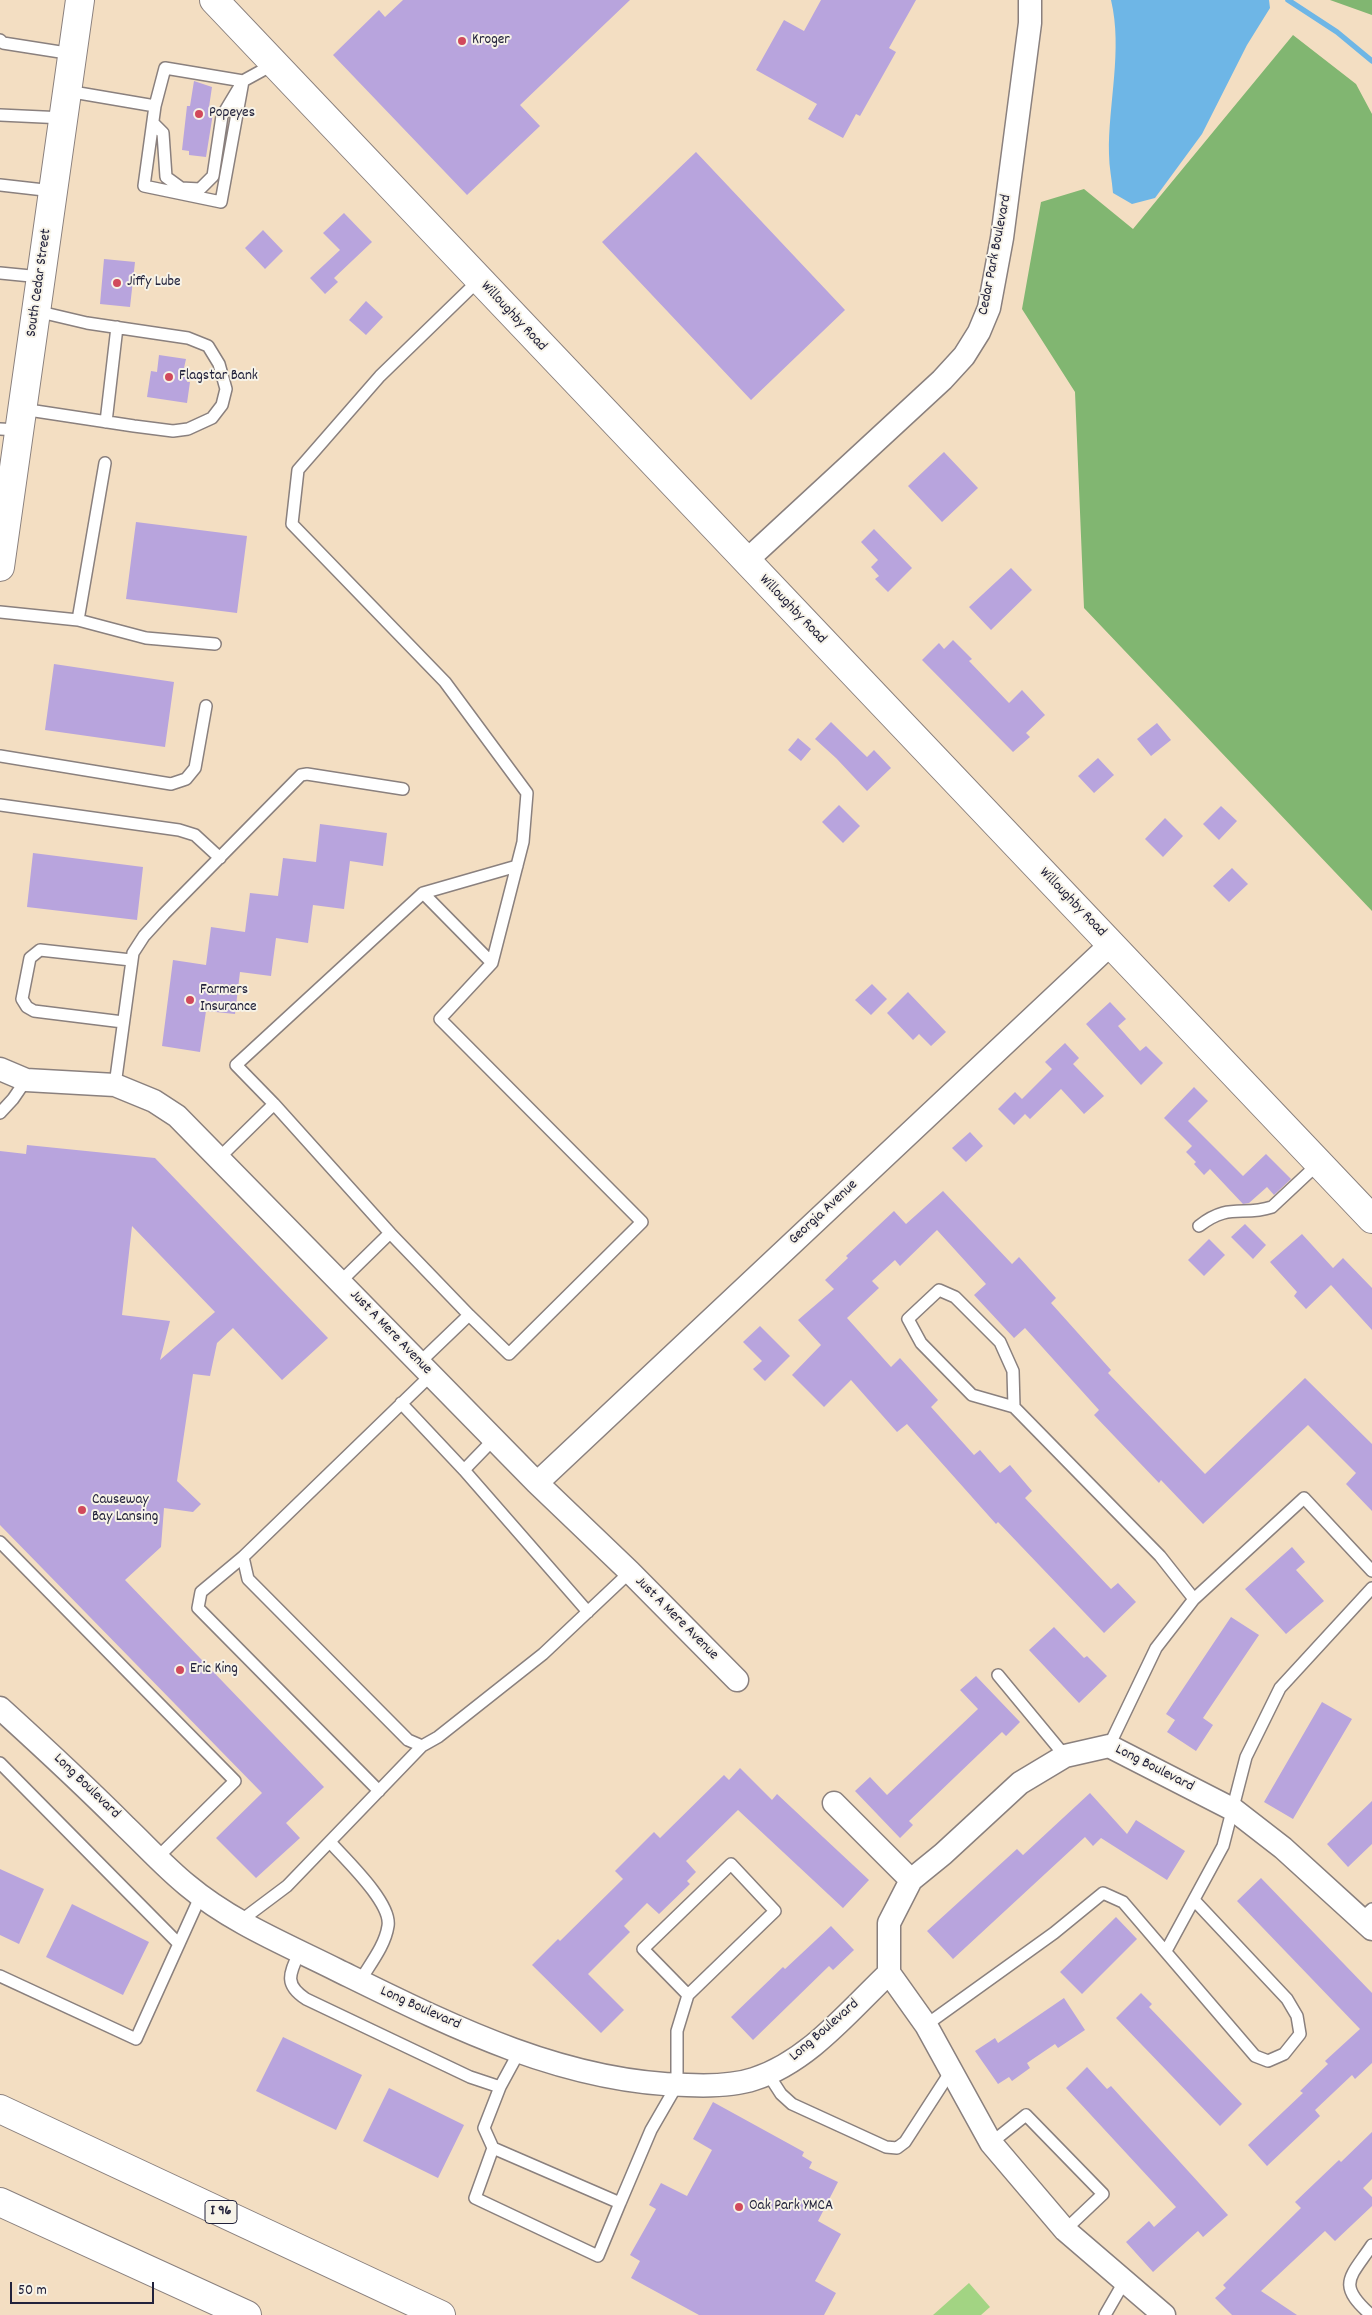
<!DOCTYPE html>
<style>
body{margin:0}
#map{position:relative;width:1372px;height:2315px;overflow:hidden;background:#f3dec2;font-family:Dekko,sans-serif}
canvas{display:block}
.scale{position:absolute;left:10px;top:2282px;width:144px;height:22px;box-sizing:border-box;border:2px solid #22223b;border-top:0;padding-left:6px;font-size:15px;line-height:18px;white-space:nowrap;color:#22223b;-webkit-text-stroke:4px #f7f3e8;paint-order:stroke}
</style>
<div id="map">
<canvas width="1372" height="2315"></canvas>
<div class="scale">50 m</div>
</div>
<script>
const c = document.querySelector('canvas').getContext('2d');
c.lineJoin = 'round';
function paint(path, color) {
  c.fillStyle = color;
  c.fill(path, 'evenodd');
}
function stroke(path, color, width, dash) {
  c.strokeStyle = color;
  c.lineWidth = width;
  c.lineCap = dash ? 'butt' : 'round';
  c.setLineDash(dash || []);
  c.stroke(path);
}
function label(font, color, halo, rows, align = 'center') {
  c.font = font + ' Dekko,sans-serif';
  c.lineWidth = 4;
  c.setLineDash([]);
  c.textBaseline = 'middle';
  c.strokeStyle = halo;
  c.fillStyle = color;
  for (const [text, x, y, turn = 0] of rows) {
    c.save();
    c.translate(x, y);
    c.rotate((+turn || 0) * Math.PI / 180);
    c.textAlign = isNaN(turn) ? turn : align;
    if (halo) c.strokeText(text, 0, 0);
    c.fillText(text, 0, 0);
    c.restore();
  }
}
paint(new Path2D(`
 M969 2283 990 2307 981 2315H933Z`), '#a2d483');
paint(new Path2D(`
 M1330 0H1372V15Z
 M1293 35 1356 84 1372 114V911L1084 608 1075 392 1022 309 1041 202 1084 189 1133 229Z`), '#81b671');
paint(new Path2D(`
 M1111 0H1269L1270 8 1247 45 1202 134 1155 198 1132 204 1113 193C1112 180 1109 167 1109 154 1108 104 1123 50 1111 0Z`), '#6eb6e6');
stroke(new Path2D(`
 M1288 0 1337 32 1372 61`), '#6eb6e6', 5.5);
paint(new Path2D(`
 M403 0H630L520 105 540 126 467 195 333 55 379 10 385 17Z
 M821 0H916L889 48 896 52 860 116 856 114 843 138 808 119 817 104 756 70 784 20 804 31Z
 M194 81 212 87 209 107H214L206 157 189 155V151L182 150 187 106H190Z
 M696 152 845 310 751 400 602 242Z
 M344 213 372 242 334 278 338 282 325 294 310 278 340 250 323 233Z
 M263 230 283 251 265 269 245 248Z
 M104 259 135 262 130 307 100 304Z
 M366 301 383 317 366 335 349 320Z
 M159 355 186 359 184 368H189L187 382H190L187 403 147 397 151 371 157 372Z
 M944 452 978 488 942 522 908 486Z
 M136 522 247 536 237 613 126 599Z
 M874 529 912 568 888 592 875 579 879 576 871 567 878 560 861 542Z
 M1011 568 1032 590 991 630 969 607Z
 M953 640 972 659 969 661 1009 703 1022 690 1045 715 1026 733 1030 737 1013 752 922 660 939 643 944 649Z
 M54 664 174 682 165 747 45 730Z
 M831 722 867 757 874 750 891 768 867 791 836 758 815 739Z
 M1157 723 1171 740 1151 756 1137 739Z
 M798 738 811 749 801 761 788 750Z
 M1098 758 1114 775 1094 793 1078 776Z
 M839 805 860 826 843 843 822 822Z
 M1221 806 1237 821 1219 840 1203 824Z
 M1165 818 1183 836 1163 857 1145 839Z
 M320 824 387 833 383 866 350 861 344 909 313 905 308 943 276 938 271 976 240 972 235 1014 206 1011 200 1052 162 1046 173 960 206 965 211 927 245 932 250 893 278 896 283 858 316 862Z
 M33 853 143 867 137 920 27 907Z
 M1232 868 1248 884 1229 902 1213 886Z
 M872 984 887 999 871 1015 855 1000Z
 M908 992 946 1032 931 1046 919 1034 913 1040 887 1013Z
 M1110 1002 1126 1019 1118 1026 1140 1051 1146 1046 1163 1063 1141 1085 1086 1024Z
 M1065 1043 1079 1058 1073 1064 1104 1096 1084 1114 1061 1089 1030 1119 1025 1114 1014 1125 998 1109 1015 1092 1022 1099 1052 1069 1045 1062Z
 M1194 1087 1208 1101 1188 1121 1243 1176 1266 1154 1291 1179 1274 1195 1267 1187 1249 1203 1243 1204 1210 1169 1204 1175 1194 1164 1196 1162 1186 1152 1192 1146 1164 1118Z
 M970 1132 983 1146 966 1162 952 1148Z
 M27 1145 155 1158 328 1338 282 1380 233 1328 217 1343 210 1376 193 1374 177 1481 201 1504 193 1512 164 1508 161 1547 125 1580 324 1787 286 1823 300 1838 256 1878 216 1838 262 1793 0 1525V1151L26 1154ZM132 1226 215 1312 160 1360 170 1321 122 1315Z
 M943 1191 1012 1264 1019 1257 1056 1298 1051 1303 1111 1370 1108 1373 1205 1474 1305 1378 1372 1444V1511L1346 1484 1356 1473 1308 1425 1203 1524 1161 1480 1159 1483 1094 1415 1099 1410 1025 1328 1014 1338 974 1295 986 1284 937 1230 900 1266 895 1260 872 1281 879 1288 847 1318 891 1367 900 1358 938 1400 931 1407 974 1455 980 1450 1000 1473 1010 1465 1032 1491 1025 1498 1111 1589 1118 1583 1136 1602 1104 1633 998 1522 996 1524 907 1424 897 1432 851 1380 824 1407 792 1375 821 1345 798 1320 834 1289 825 1280 848 1258 846 1256 894 1211 906 1224Z
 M1245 1224 1266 1245 1253 1259 1231 1237Z
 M1302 1234 1333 1268 1343 1258 1372 1288V1330L1331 1285 1306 1309 1294 1296 1297 1292 1270 1262Z
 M1209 1239 1225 1255 1204 1276 1188 1260Z
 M760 1326 790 1356 765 1381 753 1369 762 1361 743 1342Z
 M1292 1547 1305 1562 1296 1570 1324 1601 1286 1634 1245 1589Z
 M1231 1617 1259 1635 1203 1718 1213 1725 1196 1751 1167 1732 1175 1720 1166 1714Z
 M1054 1627 1084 1658 1087 1656 1107 1676 1079 1703 1029 1650Z
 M976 1676 1020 1722 1006 1736 1002 1732 909 1821 913 1825 900 1838 855 1791 870 1777 887 1795 978 1709 960 1690Z
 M1322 1702 1352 1719 1293 1819 1264 1802Z
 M740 1768 772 1800 777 1794 869 1880 843 1908 738 1810 686 1861 696 1872 687 1881 690 1884 659 1914 647 1903 624 1926 630 1932 588 1974 624 2010 601 2033 532 1965 558 1939 560 1941 623 1879 615 1871 654 1832 660 1838 724 1775 729 1780Z
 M1090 1793 1127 1834 1136 1820 1185 1851 1167 1880 1101 1838 1093 1846 1085 1837 953 1959 927 1931 1017 1849 1023 1855Z
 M1372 1801V1844L1348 1867 1327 1844Z
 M0 1869 44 1889 19 1944 0 1935Z
 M1261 1878 1372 1993V2063L1355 2079 1352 2075 1315 2110 1320 2116 1267 2166 1248 2145 1303 2093 1300 2091 1328 2064 1325 2061 1360 2029 1237 1901Z
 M72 1904 149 1942 123 1995 46 1957Z
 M1116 1917 1137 1939 1082 1994 1060 1972Z
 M831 1926 854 1950 833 1970 829 1966 753 2040 731 2017 783 1967 785 1969Z
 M1141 1993 1152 2004 1149 2007 1242 2104 1220 2126 1116 2018Z
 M1064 1998 1085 2030 1058 2048 1055 2044 1027 2063 1030 2068 1012 2081 1009 2077 998 2084 975 2051 995 2038 998 2043Z
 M283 2037 362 2075 336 2130 256 2091Z
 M1087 2067 1107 2089 1111 2086 1228 2215 1203 2237 1198 2231 1153 2272 1126 2242 1149 2221 1154 2227 1176 2207 1066 2088Z
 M389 2088 464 2125 438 2178 363 2141Z
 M713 2102 804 2152 802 2156 812 2162 809 2168 838 2182 818 2221 841 2234 815 2281 836 2293 824 2315H699L631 2278 640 2261 630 2255 656 2209 649 2205 661 2183 687 2196 712 2150 693 2139Z
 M1372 2132V2179L1363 2188 1372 2197V2206L1335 2241 1325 2231 1261 2291 1297 2315H1232L1215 2298 1226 2288 1223 2285 1301 2208 1295 2202 1339 2160 1341 2162Z`), '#b8a4dd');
const service = new Path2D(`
 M0 40 3 43 73 54
 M165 68 243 81 221 202 144 186 155 106Z
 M67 91 155 106
 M0 115 64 118
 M153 123 163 133 166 177 181 188 200 189 213 176 222 116 243 81 274 64
 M0 185 53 191
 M0 273 41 277
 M479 280 380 376 298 470 292 524 445 682 527 793 523 842 492 963
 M22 409 134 426 173 431 188 429 212 418 222 405 226 389 219 364 208 346 188 338 87 323 36 311
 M106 422 117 327
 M0 429 19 430
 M0 612 78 620 105 463
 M78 620 146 638 215 644
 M0 756 171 784 186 779 195 768 206 706
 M0 805 179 830 195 835 220 858
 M423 893 517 866
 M123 1022 34 1011 27 1007 22 999 30 958 40 950 131 960
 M115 1085 133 953 144 936 164 914 301 775 307 774 403 789
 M274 1104 390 1233
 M0 1113 13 1099 26 1080
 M219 1158 274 1104 236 1065 423 893 492 963 440 1019 642 1222 509 1354 469 1315 419 1363
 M1199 1226C1230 1202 1242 1217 1272 1207L1319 1163
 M340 1282 390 1233 469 1315
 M431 1375 243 1557 248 1579 408 1740 422 1746 438 1737 543 1654 630 1572
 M401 1403 464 1470 494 1439
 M1014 1407 972 1395 921 1343 908 1319 939 1290 955 1297 1000 1342 1013 1371 1014 1407 1160 1556 1194 1599
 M464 1470 588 1612
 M0 1542 235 1781 158 1857
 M243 1557 201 1592 198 1608 379 1791
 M998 1675 1065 1756
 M1109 1746 1156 1648 1194 1599 1304 1498 1372 1571
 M0 1763 179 1944
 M330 1842C345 1859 392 1903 388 1926 385 1946 370 1964 360 1981
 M1361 1919 1372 1909
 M239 1922 287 1886 422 1746
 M300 1951C290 1973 283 1984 306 1999L470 2077 500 2087
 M1166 1951 1223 1846 1246 1757 1280 1688 1372 1588
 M0 1976 136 2039 201 1895
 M926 2025 1054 1933 1103 1893 1123 1902 1255 2056 1268 2061 1284 2054 1300 2034 1297 2016 1287 1999 1194 1900
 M519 2052 500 2087 484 2128 493 2148 620 2203 651 2130 677 2085V2031L688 1995 775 1911 731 1864 643 1949 688 1995
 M768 2074 781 2094 792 2104 886 2147 897 2148 905 2142 951 2071
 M991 2143 1026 2115 1103 2194 1065 2230
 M493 2148 475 2198 598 2256 620 2203
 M1105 2315 1124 2282
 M1371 2315C1336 2284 1350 2278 1372 2245`);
const minor = new Path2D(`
 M746 561 942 380 964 356 979 332 989 308 1002 238 1030 23V0
 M0 1069 26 1080 115 1085 154 1101 177 1116 537 1483 630 1572 737 1680
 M537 1483 1111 944
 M0 1708C43 1747 85 1786 126 1827 146 1846 165 1867 187 1885 231 1922 285 1944 337 1970 447 2024 562 2083 687 2085 709 2086 733 2086 754 2079 808 2062 849 2011 889 1973
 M834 1803 911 1880
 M1164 2315 1065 2230 991 2143 926 2025 889 1973V1923L911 1880 943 1854 1020 1783 1065 1756 1109 1746 1234 1810 1283 1848 1372 1929`);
const tertiary = new Path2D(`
 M214 0 1372 1219`);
const secondary = new Path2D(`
 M0 567 80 0`);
const motorway = new Path2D(`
 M0 2109 441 2315
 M0 2202 247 2315`);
stroke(service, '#8a807e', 14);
stroke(minor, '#8a807e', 25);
stroke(tertiary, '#8a807e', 30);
stroke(secondary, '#8a807e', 30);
stroke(motorway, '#8a807e', 30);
stroke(service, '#fff', 11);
stroke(minor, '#fff', 22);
stroke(tertiary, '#fff', 28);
stroke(secondary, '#fff', 28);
stroke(motorway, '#fff', 28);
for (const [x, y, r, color] of [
 [462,41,5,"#d1495b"],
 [199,114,5,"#d1495b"],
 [117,283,5,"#d1495b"],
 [169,377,5,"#d1495b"],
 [190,1000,5,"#d1495b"],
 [82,1510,5,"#d1495b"],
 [180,1670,5,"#d1495b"],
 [739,2207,5,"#d1495b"]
]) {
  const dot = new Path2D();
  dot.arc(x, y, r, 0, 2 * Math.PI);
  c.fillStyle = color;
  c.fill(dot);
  stroke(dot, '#f7f3e8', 2);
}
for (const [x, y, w] of [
 [221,2212,32]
]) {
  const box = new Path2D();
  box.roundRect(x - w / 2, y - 11.5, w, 23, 4);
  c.fillStyle = '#f7f3e8';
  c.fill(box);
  stroke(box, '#22223b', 1);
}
label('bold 14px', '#22223b', null, [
 ["I 96",221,2212]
]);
label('15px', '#22223b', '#f7f3e8', [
 ["Kroger",472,41],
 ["Popeyes",209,114],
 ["Jiffy Lube",127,283],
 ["Flagstar Bank",179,377],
 ["Farmers",200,991],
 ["Insurance",200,1008],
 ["Causeway",92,1501],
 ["Bay Lansing",92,1518],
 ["Eric King",190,1670],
 ["Oak Park YMCA",749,2207]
], 'left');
label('15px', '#22223b', '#f7f3e8', [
 ["Cedar Park Boulevard",996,255,-79],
 ["South Cedar Street",40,283,-82],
 ["Willoughby Road",513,317,47],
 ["Willoughby Road",792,610,46],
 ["Willoughby Road",1072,903,46],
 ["Georgia Avenue",824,1213,-43],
 ["Just A Mere Avenue",390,1333,46],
 ["Just A Mere Avenue",676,1619,45],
 ["Long Boulevard",1154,1769,27],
 ["Long Boulevard",86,1787,44],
 ["Long Boulevard",420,2009,24],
 ["Long Boulevard",825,2031,-41]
]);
</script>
